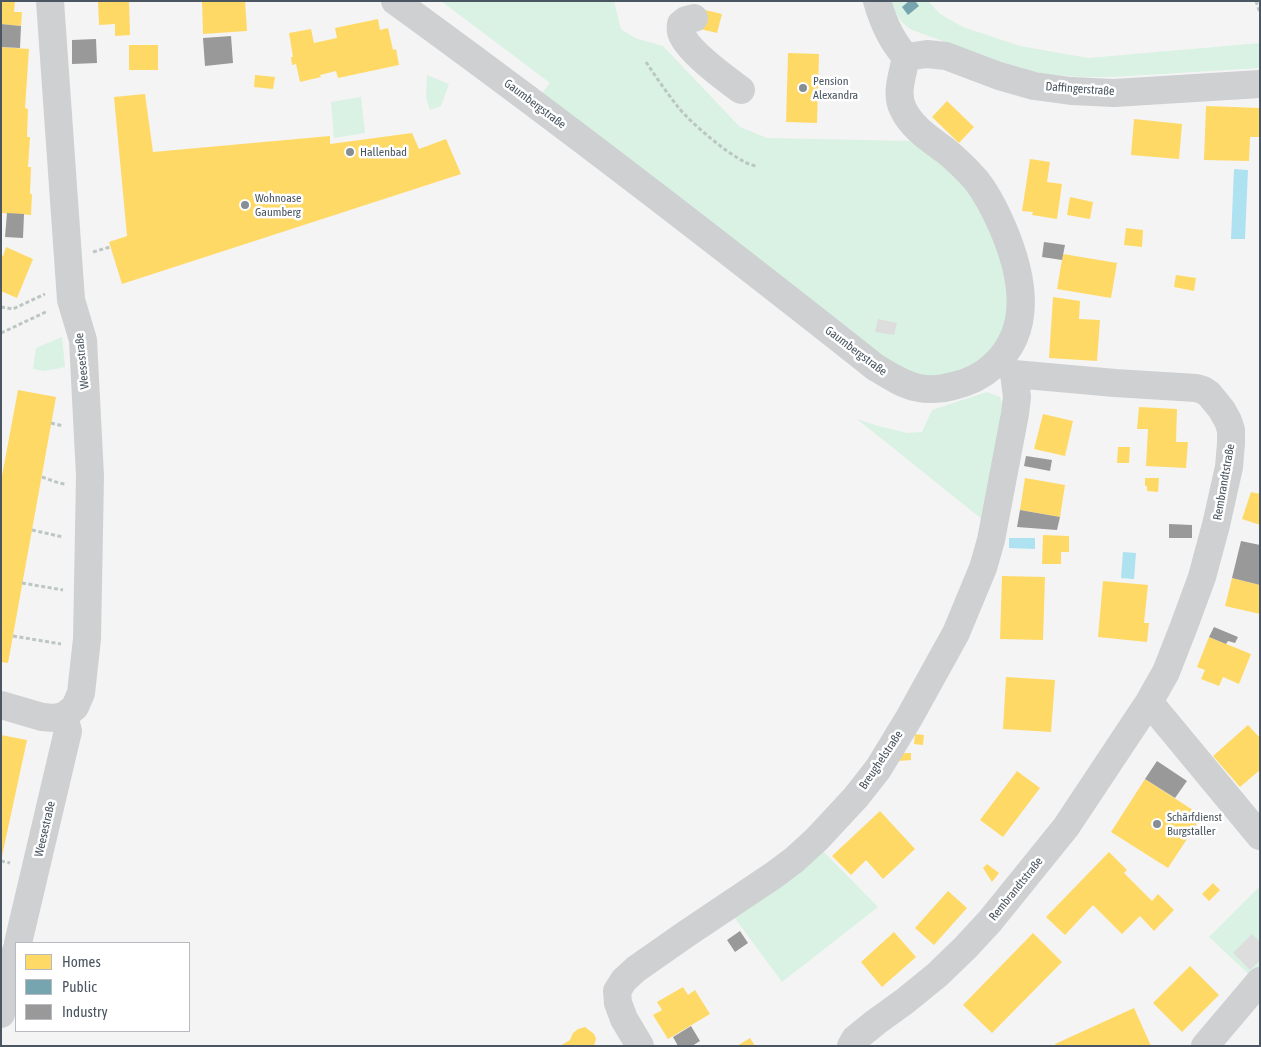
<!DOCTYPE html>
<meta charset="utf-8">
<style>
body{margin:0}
#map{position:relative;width:1261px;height:1047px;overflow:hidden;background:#f4f4f4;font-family:"Asap Condensed",sans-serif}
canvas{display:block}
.frame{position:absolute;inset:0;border:2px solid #4a5661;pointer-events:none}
.legend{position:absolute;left:15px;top:942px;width:175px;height:90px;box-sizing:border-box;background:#fff;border:1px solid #b7bbc0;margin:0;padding:6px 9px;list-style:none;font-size:15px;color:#4a5661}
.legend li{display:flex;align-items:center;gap:10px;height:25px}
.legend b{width:25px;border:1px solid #b7bbc0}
</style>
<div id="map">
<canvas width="1261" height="1047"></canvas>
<div class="frame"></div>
<ul class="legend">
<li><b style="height:14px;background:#ffd966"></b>Homes</li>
<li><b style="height:14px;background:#76a5af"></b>Public</li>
<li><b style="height:14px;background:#999"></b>Industry</li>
</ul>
</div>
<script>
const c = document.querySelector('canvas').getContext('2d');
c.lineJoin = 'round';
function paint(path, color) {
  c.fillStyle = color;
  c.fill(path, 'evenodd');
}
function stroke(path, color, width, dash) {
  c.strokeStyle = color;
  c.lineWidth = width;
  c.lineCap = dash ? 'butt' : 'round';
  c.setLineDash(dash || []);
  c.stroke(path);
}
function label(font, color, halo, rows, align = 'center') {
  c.font = font + ' "Asap Condensed",sans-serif';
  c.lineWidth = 5;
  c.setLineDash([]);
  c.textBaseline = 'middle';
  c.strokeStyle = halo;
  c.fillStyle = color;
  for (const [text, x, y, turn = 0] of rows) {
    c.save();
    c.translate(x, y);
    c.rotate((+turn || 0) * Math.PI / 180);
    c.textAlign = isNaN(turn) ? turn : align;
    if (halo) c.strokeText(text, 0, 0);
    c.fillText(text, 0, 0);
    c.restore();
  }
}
paint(new Path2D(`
 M441 1H614L621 29 635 38 663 46 740 127 767 138 910 141 936 160 961 181 980 204 996 239 1008 282 1010 314 1000 344 982 363 952 377 911 375 877 357 540 96 550 83Z
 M891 1H928L940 14 963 27 1020 46 1088 58 1260 43V68L1113 77H1081L1043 74 1009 65 912 30C899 22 896 15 891 1Z
 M427 75 449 84 441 106 430 110 426 97Z
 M361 97 365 133 334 138 331 102Z
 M62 337 65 367 45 371 33 369 36 348Z
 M987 392 1000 397 1004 410 998 444 987 486 983 520 857 419 878 426 907 433 922 432 932 410Z
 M819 847 878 907 782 982 731 913Z
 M1260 886V973L1254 979 1209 937Z`), '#d9f2e3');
paint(new Path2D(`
 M1234 169 1248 170 1245 239H1231Z
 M1009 538H1035V549L1009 548Z
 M1123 552 1136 553 1134 579 1121 578Z`), '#aee2f0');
paint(new Path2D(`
 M1 1H15L14 12H22L21 26 1 24Z
 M98 1H129L130 35 115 36V24L99 25Z
 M202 1H245L247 31 203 34Z
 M705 10 722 14 717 33 700 29Z
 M378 19 380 30 388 28 393 50 396 49 399 65 338 78 336 71 320 75 321 77 300 82 296 64 292 65 291 57H293L289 33 311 29 314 43 337 38 335 28Z
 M129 45H158V70H129Z
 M1 47 29 49 25 108 28 109 27 137H30L28 167H31L30 194H32L31 215 1 213Z
 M788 53 819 54 817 123 786 122Z
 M255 75 275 77 273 89 254 87Z
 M145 94 153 152 330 136V144L412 133 419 149 446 139 461 174 122 284 109 242 127 236 114 97Z
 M947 101 974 127 959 143 932 117Z
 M1206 106 1260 108V137H1250L1249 161 1204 160Z
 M1134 119 1182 124 1179 159 1131 155Z
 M1030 159 1050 162 1047 182 1062 184 1057 219 1032 215 1033 212 1022 211Z
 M1070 197 1093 202 1090 219 1067 215Z
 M1126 228 1143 230 1142 247 1124 245Z
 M6 247 33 259 17 298 1 291V255L3 256Z
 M1063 254 1117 263 1111 298 1057 289Z
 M1176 275 1196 278 1194 291 1174 287Z
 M1053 297 1080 301 1079 319 1100 320 1097 361 1049 358Z
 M18 390 56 397 8 663 1 662V481Z
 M1139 407 1177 409 1176 442H1188L1186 468 1146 466 1148 429H1137Z
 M1043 414 1073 421 1065 456 1034 449Z
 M1118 447H1130L1129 463H1117Z
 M1025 478 1065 485 1060 517 1020 510Z
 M1145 478H1159L1158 492 1147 491V486H1145Z
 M1251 492 1260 494V525L1242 519Z
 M1043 535 1069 536V552H1061V564H1042Z
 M1002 576 1045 577 1043 640 1000 639Z
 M1232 578 1260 585V614L1225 606Z
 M1103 581 1148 585 1144 623H1149L1147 642 1098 637Z
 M1209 637 1251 654 1239 684 1223 677 1219 686 1201 679 1205 670 1197 667Z
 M1006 677 1055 680 1051 732 1003 729Z
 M1248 725 1260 738V770L1240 787 1213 756Z
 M915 734 924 735 923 745 914 744Z
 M1 735 27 740 2 856 1 855Z
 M899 753H911V760L899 761Z
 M1017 771 1040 788 1003 837 980 820Z
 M1145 779 1202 816 1168 868 1111 832Z
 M880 811 915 849 883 879 866 860 851 875 832 856Z
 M1109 852 1127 870 1124 873 1152 901 1158 894 1174 910 1154 931 1140 916 1122 934 1093 905 1065 935 1046 917Z
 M987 864 999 873 992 882 983 868Z
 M1213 883 1220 890 1209 901 1202 894Z
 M948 891 967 908 934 945 915 928Z
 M894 932 916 957 882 987 861 962Z
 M1033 933 1062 962 992 1033 963 1005Z
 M1190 966 1219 995 1182 1032 1153 1003Z
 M683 987 688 995 695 990 710 1014 668 1039 653 1015 662 1010 657 1002Z
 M1134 1008 1151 1046H1056L1055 1044Z
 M585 1027 594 1034 596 1039 594 1046H560L570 1040 573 1033 578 1029Z
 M750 1038 755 1046H737Z`), '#ffd966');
paint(new Path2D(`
 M909 1H915L919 6 908 15 902 7Z`), '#76a5af');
paint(new Path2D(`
 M1 24 21 26 20 48 1 47Z
 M231 36 233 63 205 66 203 38Z
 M96 39 97 63 72 64V40Z
 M7 213 24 214 23 238 5 237Z
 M1044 242 1065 245 1062 260 1042 257Z
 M1026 456 1052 460 1050 471 1024 466Z
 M1020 510 1060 517 1057 530 1017 527Z
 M1169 524 1192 525V538H1169Z
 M1241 541 1260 545V585L1232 578Z
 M1214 627 1238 637 1235 643 1228 641 1226 644 1209 637Z
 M1157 761 1187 781 1175 798 1145 779Z
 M740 931 748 943 735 952 727 940Z
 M691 1026 700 1041 692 1046H678L673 1037Z`), '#999');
paint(new Path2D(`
 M878 319 897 323 894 335 875 332Z
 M1252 934 1260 942V960L1250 970 1233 953Z`), '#ddddde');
stroke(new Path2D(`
 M1256 1 1260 13
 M646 62C656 77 667 93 678 107 691 123 726 153 745 162 748 164 752 165 756 166
 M93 252 110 247
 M1 307 13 309 45 294
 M1 333 48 311
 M51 423 63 426
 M42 477 59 483 65 484
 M32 530 63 537
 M22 583 63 590
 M13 636 61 644
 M1 861 10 863`), '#bcc7c4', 3, [4, 2.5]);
stroke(new Path2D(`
 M395 1C558 119 717 242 875 367 888 375 903 385 919 388 929 390 943 389 953 386 967 383 982 376 993 366 1035 329 1022 272 1002 226 995 210 987 194 976 180 967 170 957 160 946 151 930 139 912 128 903 109 895 93 903 74 906 57
 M877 1C883 22 891 41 906 57
 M694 18 686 20 681 24C681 24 680 31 681 32 685 49 726 79 741 90
 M906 57 927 54 946 56 999 76 1034 86 1071 91 1114 93 1260 84
 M1149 702 1260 836
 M1 705 42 717 55 718 64 716 75 707 81 693 87 639 90 476 83 340 71 300 50 1
 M18 943 68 731 64 716
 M1 1014 16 951
 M640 1046 624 1019 618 1003 617 991 624 980 636 969 686 934 774 875 794 860 817 839 856 797 878 769 909 718 956 633 983 568 991 540 1015 414 1017 397 1014 374
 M851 1046 855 1039 876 1022 905 1001 937 975 965 948 990 921 1066 827 1149 702 1166 672 1184 626 1202 577 1216 525 1229 467 1231 443V430L1228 421 1222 410 1209 394 1203 390 1196 388 1115 383 1014 374
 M1205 1046 1260 981`), '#ced0d2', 28);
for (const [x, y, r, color] of [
 [803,88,5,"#868d94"],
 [350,152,5,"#868d94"],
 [245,205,5,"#868d94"],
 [1157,824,5,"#868d94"]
]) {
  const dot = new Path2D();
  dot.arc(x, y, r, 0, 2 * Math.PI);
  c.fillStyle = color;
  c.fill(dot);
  stroke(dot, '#fff', 2);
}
label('12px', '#4a5661', '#fff', [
 ["Pension",813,81],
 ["Alexandra",813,95],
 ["Hallenbad",360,152],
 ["Wohnoase",255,198],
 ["Gaumberg",255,212],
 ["Schärfdienst",1167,817],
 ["Burgstaller",1167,831]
], 'left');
label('12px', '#4a5661', '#fff', [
 ["Daffingerstraße",1080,89,4],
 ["Gaumbergstraße",535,104,37],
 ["Gaumbergstraße",856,351,37],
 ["Weesestraße",82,361,-96],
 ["Rembrandtstraße",1224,482,-80],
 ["Breughelstraße",881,760,-56],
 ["Weesestraße",45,829,-77],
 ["Rembrandtstraße",1016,889,-51]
]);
</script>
